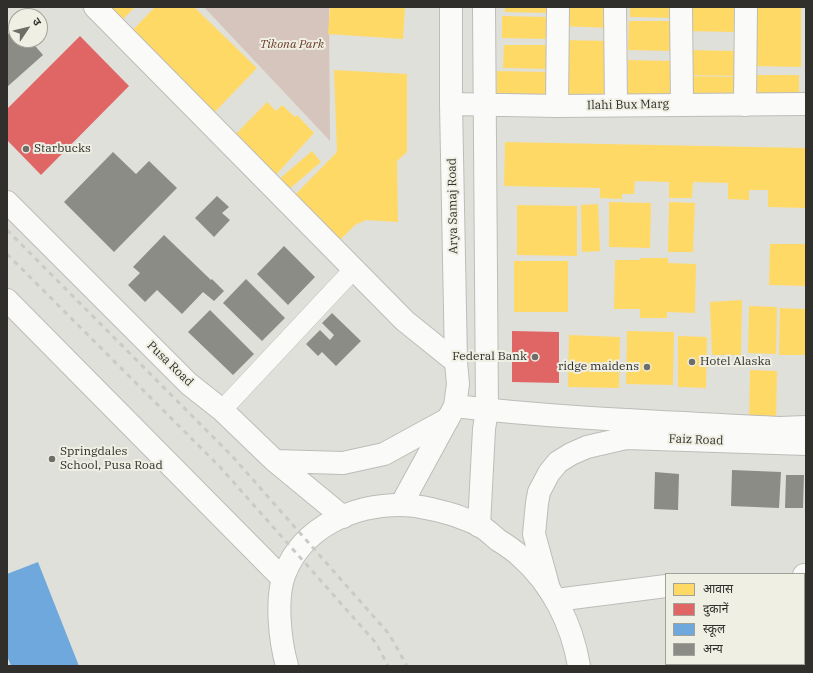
<!DOCTYPE html>
<meta charset="utf-8">
<style>
body{margin:0}
#map{position:relative;width:813px;height:673px;overflow:hidden;background:#e0e0da;font-family:"IBM Plex Serif","Noto Sans Devanagari",serif}
canvas{display:block}
.frame{position:absolute;inset:0;border:8px solid #302f2b;pointer-events:none}
.legend{position:absolute;left:665px;top:573px;width:140px;height:92px;box-sizing:border-box;background:#f0efe4;border:1px solid #a3a29a;margin:0;padding:5px 7px;list-style:none;font-size:12px;color:#302f2b}
.legend li{display:flex;align-items:center;gap:8px;height:20px}
.legend b{width:20px;border:1px solid #a3a29a}
.north{position:absolute;left:8px;top:8px;width:40px;height:40px;box-sizing:border-box;background:#f0efe4;border:1px solid #a3a29a;border-radius:50%;rotate:55deg;font-size:11px;font-weight:700;line-height:16px;text-align:center;color:#302f2b}
.north::after{content:'';display:block;margin:auto;width:14px;height:18px;background:#6e6d68;clip-path:polygon(50% 0,100% 100%,50% 72%,0 100%)}
</style>
<div id="map">
<canvas width="813" height="673"></canvas>
<div class="frame"></div>
<ul class="legend">
<li><b style="height:11px;background:#ffd966"></b>आवास</li>
<li><b style="height:11px;background:#e06666"></b>दुकानें</li>
<li><b style="height:11px;background:#6fa8dc"></b>स्कूल</li>
<li><b style="height:11px;background:#8a8c85"></b>अन्य</li>
</ul>
<div class="north">उ</div>
</div>
<script>
const c = document.querySelector('canvas').getContext('2d');
c.lineJoin = 'round';
function paint(path, color) {
  c.fillStyle = color;
  c.fill(path, 'evenodd');
}
function stroke(path, color, width, dash) {
  c.strokeStyle = color;
  c.lineWidth = width;
  c.lineCap = dash ? 'butt' : 'round';
  c.setLineDash(dash || []);
  c.stroke(path);
}
function label(font, color, halo, rows, align = 'center') {
  c.font = font + ' "IBM Plex Serif",serif';
  c.lineWidth = 4;
  c.setLineDash([]);
  c.textBaseline = 'middle';
  c.strokeStyle = halo;
  c.fillStyle = color;
  for (const [text, x, y, turn = 0] of rows) {
    c.save();
    c.translate(x, y);
    c.rotate((+turn || 0) * Math.PI / 180);
    c.textAlign = isNaN(turn) ? turn : align;
    if (halo) c.strokeText(text, 0, 0);
    c.fillText(text, 0, 0);
    c.restore();
  }
}
paint(new Path2D(`
 M204 7H329L330 141Z`), '#d5c5bc');
paint(new Path2D(`
 M100 7H135L118 24Z
 M155 7H194L257 68 210 117 127 36Z
 M330 7H405L403 39 328 34Z
 M505 7H549V13L505 12Z
 M559 7H610V28L559 26Z
 M630 7H677V18L630 17Z
 M685 7H735L734 32 684 31Z
 M755 7H801V67L754 66Z
 M502 16 550 17V39L502 38Z
 M629 21H674L673 51 628 50Z
 M562 40 610 41 609 103 560 102Z
 M504 45H551L550 69 503 68Z
 M687 50 737 51V76L686 75Z
 M628 60 672 61 671 100 628 99Z
 M334 70 407 74V152L397 161 398 222 366 220 355 225 333 247 292 198 337 152Z
 M497 71 549 72V101L497 100Z
 M751 75H799V97L751 98Z
 M685 76 740 77V104L685 102Z
 M267 102 276 111 282 105 295 117 297 115 314 133 274 177 233 137Z
 M505 142 806 148V208L768 207V190H749V200L728 199V183L693 182 692 198H669V182L635 181 634 194H622V199L600 198V188L504 186Z
 M312 151 321 162 287 191 278 180Z
 M609 202 651 203 650 248 609 247Z
 M669 202 695 203 693 252H668Z
 M598 204 600 251 582 252 581 205Z
 M517 205 577 206V256L517 255Z
 M770 244H806V286L769 285Z
 M641 258H668V263L696 264 695 313 667 312V318H640V309H614L615 260H640Z
 M514 261H568V312H514Z
 M742 300 741 355H712L710 302Z
 M749 306 777 307 776 354 748 353Z
 M780 308 805 309V355H779Z
 M627 331 674 332 673 385 626 384Z
 M569 335 620 337 619 388 568 387Z
 M678 336 707 337 706 388 678 387Z
 M750 370 777 371 776 424 749 423Z`), '#ffd966');
paint(new Path2D(`
 M80 36 129 86 41 175 7 140V109Z
 M512 331 559 332V383L512 382Z`), '#e06666');
paint(new Path2D(`
 M38 562 79 666H11L7 656V574Z`), '#6fa8dc');
paint(new Path2D(`
 M16 27V40H30L43 55 7 87V35Z
 M113 152 136 174 149 161 177 188 114 252 64 202Z
 M217 196 229 207 222 213 230 220 214 237 195 218Z
 M164 235 211 280 212 279 224 291 214 301 203 292 182 314 157 290 145 302 128 285 140 273 133 267Z
 M284 246 315 277 288 305 257 274Z
 M246 279 285 318 262 341 223 303Z
 M210 310 254 354 233 375 188 332Z
 M332 313 361 341 336 366 322 352 318 356 306 344 320 330 330 340 334 335 322 323Z
 M732 470 781 472 779 508 731 506Z
 M655 472 679 474 678 510 654 509Z
 M786 475H804L803 508H785Z`), '#8a8c85');
const pedestrian = new Path2D(`
 M222 410 354 269`);
const minor = new Path2D(`
 M95 7 405 321 456 362
 M615 7 616 105
 M681 7 682 104
 M745 105 746 7
 M557 106 558 7
 M804 575H806
 M556 600 666 586`);
const tertiary = new Path2D(`
 M451 104 557 106 806 104
 M455 406C563 419 672 422 780 428L806 427
 M401 505 455 406 458 384 456 362 451 104V7
 M479 526 484 429 487 410 484 7
 M549 589 534 534 537 503 539 492 549 473 558 462 571 454 587 447 626 438 806 444`);
const secondary = new Path2D(`
 M7 202 189 384 222 410 275 461 343 517
 M7 300 283 579
 M275 461 343 463 384 454 448 419
 M287 666C280 641 275 597 285 573 303 527 353 505 400 505 418 505 437 510 454 515 462 518 471 521 479 525 486 529 492 535 498 540 506 545 514 550 520 556 552 584 572 624 579 666`);
stroke(pedestrian, '#bdbcb8', 20);
stroke(minor, '#bdbcb8', 24);
stroke(tertiary, '#bdbcb8', 24);
stroke(secondary, '#bdbcb8', 24);
stroke(pedestrian, '#fafaf9', 19);
stroke(minor, '#fafaf9', 22);
stroke(tertiary, '#fafaf9', 22);
stroke(secondary, '#fafaf9', 22);
stroke(new Path2D(`
 M7 230 232 456 389 634 407 666
 M7 254 220 467 376 643 388 666`), '#cacac8', 3, [5, 5]);
for (const [x, y, r, color] of [
 [26,149,4,"#6e6d68"],
 [535,357,4,"#6e6d68"],
 [692,362,4,"#6e6d68"],
 [647,367,4,"#6e6d68"],
 [52,459,4,"#6e6d68"]
]) {
  const dot = new Path2D();
  dot.arc(x, y, r, 0, 2 * Math.PI);
  c.fillStyle = color;
  c.fill(dot);
  stroke(dot, '#f0efe4', 1.5);
}
label('italic 12px', '#693c29', '#f0efe4', [
 ["Tikona Park",292,45]
]);
label('12px', '#302f2b', '#f0efe4', [
 ["Ilahi Bux Marg",628,105,-1],
 ["Arya Samaj Road",453,206,-91],
 ["Pusa Road",170,364,44],
 ["Faiz Road",696,440,2]
]);
label('12px', '#302f2b', '#f0efe4', [
 ["Starbucks",34,149],
 ["Federal Bank",527,357,"right"],
 ["Hotel Alaska",700,362],
 ["ridge maidens",639,367,"right"],
 ["Springdales",60,452],
 ["School, Pusa Road",60,466]
], 'left');
</script>
